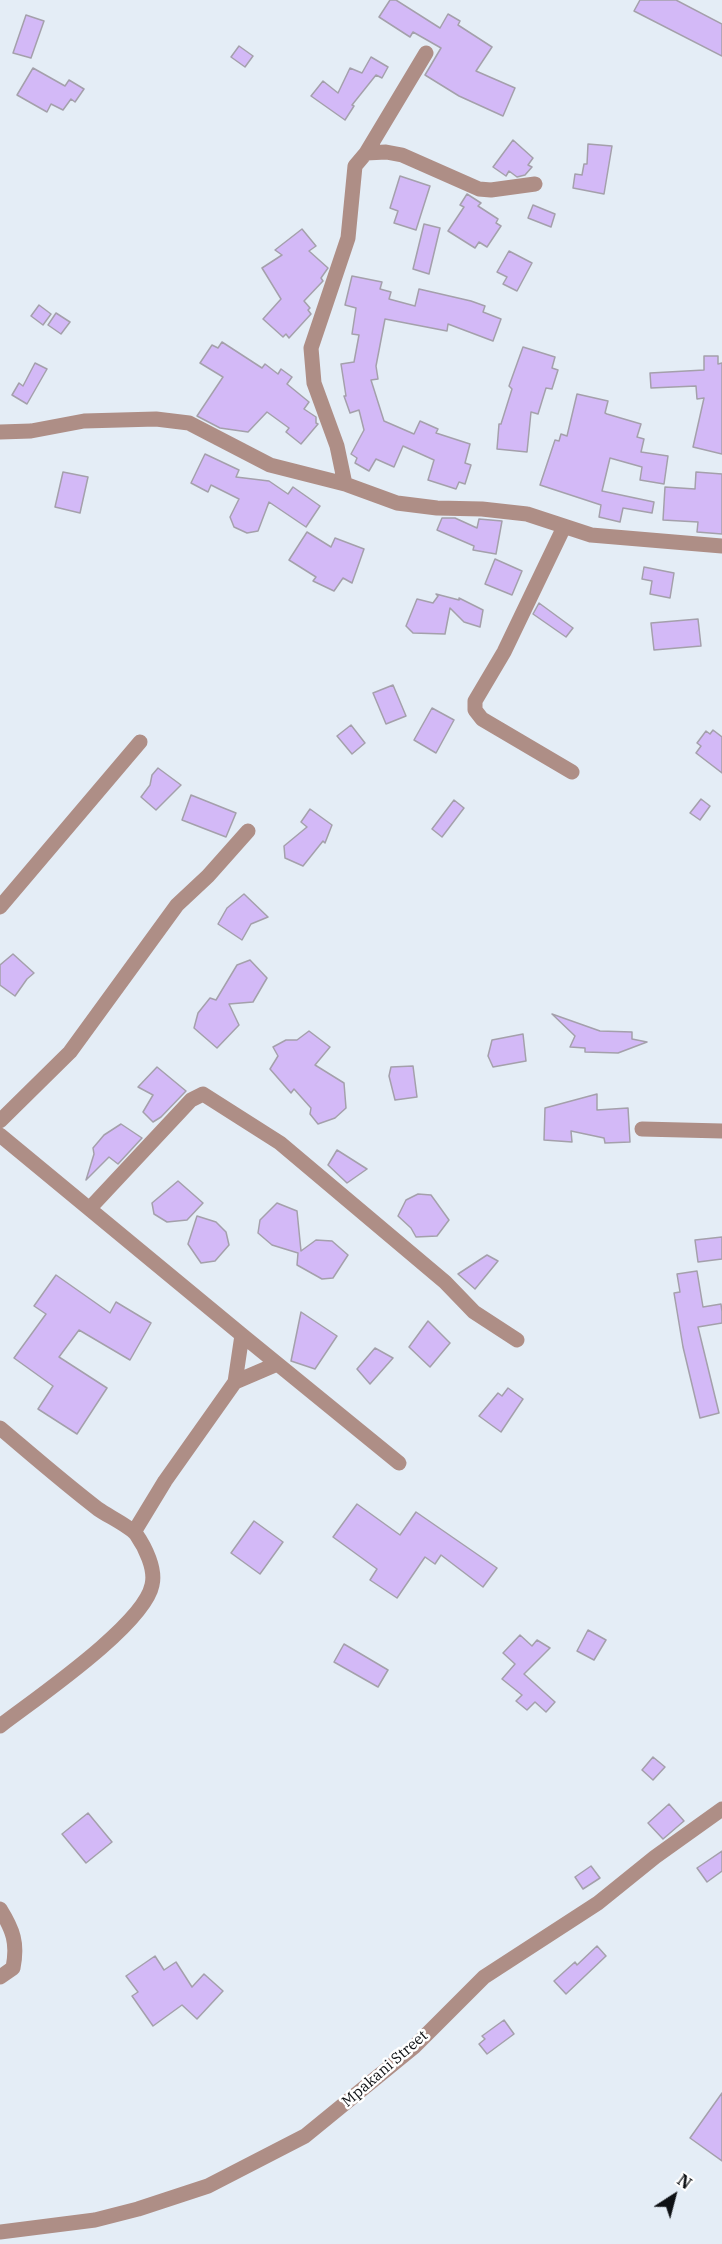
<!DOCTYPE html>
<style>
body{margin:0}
#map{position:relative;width:722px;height:2244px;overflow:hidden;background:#e4edf6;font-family:"IBM Plex Serif",serif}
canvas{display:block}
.north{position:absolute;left:644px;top:2166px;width:60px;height:60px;-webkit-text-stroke:4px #fff;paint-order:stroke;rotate:36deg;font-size:16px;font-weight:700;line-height:24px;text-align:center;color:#0e1114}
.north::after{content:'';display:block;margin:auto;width:21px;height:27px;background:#0e1114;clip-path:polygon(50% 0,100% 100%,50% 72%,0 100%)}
</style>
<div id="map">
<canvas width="722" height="2244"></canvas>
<div class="north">N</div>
</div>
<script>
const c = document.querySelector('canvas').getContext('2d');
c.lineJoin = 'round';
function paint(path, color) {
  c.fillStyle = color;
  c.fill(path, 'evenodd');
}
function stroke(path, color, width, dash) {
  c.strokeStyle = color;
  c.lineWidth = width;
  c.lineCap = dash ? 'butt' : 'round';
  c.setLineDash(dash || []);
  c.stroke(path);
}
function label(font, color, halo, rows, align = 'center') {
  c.font = font + ' "IBM Plex Serif",serif';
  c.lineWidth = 5;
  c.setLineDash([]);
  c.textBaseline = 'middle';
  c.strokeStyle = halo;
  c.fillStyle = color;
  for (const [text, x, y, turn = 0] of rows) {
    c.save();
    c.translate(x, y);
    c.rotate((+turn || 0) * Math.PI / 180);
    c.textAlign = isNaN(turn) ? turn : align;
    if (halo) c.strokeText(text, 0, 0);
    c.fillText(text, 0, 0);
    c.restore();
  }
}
const building = new Path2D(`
 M390 0H396L440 28 448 14 460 21 458 25 492 47 476 71 515 88 503 116 459 96 425 75 441 48 413 32 410 37 379 17Z
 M640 0H676L722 24V56L634 11Z
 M26 15 44 21 31 58 13 53Z
 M239 46 253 56 245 67 231 57Z
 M371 57 388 67 382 78 376 75 352 105 354 106 345 120 311 96 323 81 338 93 350 68 362 73Z
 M33 68 65 86 69 80 84 89 75 102 71 99 63 110 51 104 47 112 17 95Z
 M513 140 533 158 528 165 532 167 525 175 517 177 509 171 506 176 493 167Z
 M588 144 612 146 604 194 573 188 575 174 582 175 584 164H587Z
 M400 176 430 186 416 230 394 223 398 211 390 208Z
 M467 194 481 203 478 206 498 219 496 223 501 226 487 247 479 242 475 248 448 231 464 207 460 205Z
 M533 205 555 214 551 227 528 218Z
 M424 224 440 228 429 274 413 269Z
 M302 229 316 246 309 251 328 268 321 278 323 281 304 301 310 308 308 310 311 314 289 338 286 334 283 337 263 319 281 299 262 268 282 255 275 250Z
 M509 251 532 263 517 291 503 284 507 277 497 272Z
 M352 276 382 282 380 289 391 292 389 299 415 306 419 289 471 301 485 306 483 312 501 319 493 341 448 324 447 331 385 319 376 366 378 379 371 380 384 421 414 434 420 421 438 429 436 433 470 444 465 463 471 465 465 484 459 482 456 489 428 480 434 460 403 446 394 467 376 459 369 471 355 463 357 458 351 454 364 430 359 410 350 413 344 396H346L341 364 354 362 359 335 352 334 356 308 345 305Z
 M39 305 51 314 43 325 31 316Z
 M56 313 70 322 61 334 48 325Z
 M222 342 262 368 265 364 278 374 281 369 292 377 287 384 309 402 304 409 316 417V423L318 424 301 444 286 432 289 428 267 412 248 432 220 428 197 416 223 377 200 363 212 345 218 348Z
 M523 347 555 357 552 368 558 370 552 389 546 388 538 414 531 412 527 452 497 449 499 424H501L512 389 509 386Z
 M704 356H718V364L722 363V454L693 447 704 398 697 399 696 386 651 388 650 373 704 370Z
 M35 363 47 369 27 404 12 395 19 383 23 386Z
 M577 394 608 401 605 413 607 414 641 424 637 437 644 439 641 452 668 456 664 484 640 480 642 467 610 458 602 491 654 502 652 513 623 508 620 522 599 517 601 505 540 485 555 440 559 441 561 434 567 436Z
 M205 454 239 470 236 477 269 481 288 494 293 487 320 506 306 527 269 502 258 531 247 533 234 527 230 517 239 499 211 485 208 492 191 483Z
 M63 472 88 477 80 513 55 507Z
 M696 472 722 474V534L697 532 698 522 663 520 665 487 695 489Z
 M442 518H455L477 528 479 519 502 521 496 554 473 550 474 546 437 530Z
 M307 532 331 547 335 538 364 549 352 583 343 578 334 591 313 581 316 577 289 560Z
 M495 559 522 571 512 595 485 584Z
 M644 567 674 573 670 598 650 594 652 581 642 579Z
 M436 594 459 600V598L483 610 480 627 464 622 450 608 445 634 413 633 406 626 417 599 433 603 438 596Z
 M539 603 573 628 566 637 533 614Z
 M698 619 701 646 654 650 651 623Z
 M393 685 406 716 386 724 373 693Z
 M432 708 454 720 436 753 414 740Z
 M351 725 365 743 352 754 337 736Z
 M713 730 722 737V773L696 753 701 746 697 743 706 731 710 734Z
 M158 768 181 785 156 810 141 797 150 785 152 775Z
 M191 795 236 813 226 837 182 820Z
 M701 799 710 806 700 820 690 813Z
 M454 800 464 808 442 837 432 829Z
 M310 809 332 825 325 843 323 841 303 866 285 858 284 846 307 827 301 822Z
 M244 894 268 917 251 924 242 940 218 924 227 908Z
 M13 954 34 973 27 979 15 996 0 985V965Z
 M250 960 267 978 253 1002 229 1004 239 1025 217 1048 194 1028 198 1013 210 998 216 1000 237 965Z
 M552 1014 600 1031 632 1032V1039L647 1042 618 1053 585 1052V1048L570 1047 575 1036Z
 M309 1031 330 1047 315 1065 344 1083 346 1108 335 1118 318 1124 310 1114 311 1108 294 1089 291 1093 270 1069 278 1056 273 1047 286 1040H297Z
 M523 1034 526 1061 493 1067 488 1056 492 1040Z
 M413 1066 417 1097 395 1100 389 1076 391 1067Z
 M157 1067 186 1091 161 1117 153 1122 143 1112 153 1095 138 1087Z
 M597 1094V1110L628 1108 630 1142 605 1143 604 1138 571 1131 572 1142 544 1140 545 1108Z
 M121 1124 142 1138 118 1164 109 1157 86 1180 94 1154 93 1148 104 1135Z
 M337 1150 367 1169 347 1183 328 1165Z
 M178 1181 203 1203 187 1220 167 1222 154 1214 152 1203Z
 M418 1194 431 1195 449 1220 437 1236 416 1237 411 1228 398 1216 406 1200Z
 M277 1203 297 1211 301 1251 316 1240 332 1241 348 1255 333 1278 322 1279 297 1265 298 1253 272 1245 258 1233 260 1220Z
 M197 1216 216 1222 226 1232 229 1245 215 1261 201 1263 188 1244Z
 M722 1237V1259L698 1262 695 1240Z
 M487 1255 498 1261 475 1289 458 1274Z
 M697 1271 703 1307 721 1304 722 1312V1323L698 1327 719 1413 700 1418 683 1347 674 1293 680 1292 677 1274Z
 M56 1275 110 1313 116 1302 151 1323 130 1360 79 1330 59 1357 107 1388 77 1434 38 1409 53 1386 14 1358 46 1314 34 1306Z
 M301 1312 337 1336 315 1369 291 1361Z
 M428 1321 450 1343 430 1367 409 1347Z
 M375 1348 393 1358 370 1384 357 1369Z
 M508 1388 523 1399 501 1432 479 1416 498 1393 502 1396Z
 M357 1504 400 1535 416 1512 497 1568 483 1587 441 1555 435 1564 425 1557 397 1598 370 1580 377 1569 333 1537Z
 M254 1521 283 1542 260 1574 231 1553Z
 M588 1630 606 1640 594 1660 577 1651Z
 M520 1635 532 1646 537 1640 550 1648 524 1674 555 1702 546 1712 535 1702 527 1710 516 1701 522 1695 502 1679 515 1664 503 1653Z
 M344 1644 388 1670 378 1687 334 1662Z
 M653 1757 665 1767 653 1780 642 1770Z
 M669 1804 684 1821 663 1839 648 1823Z
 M88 1813 112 1842 86 1863 62 1834Z
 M722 1851V1871L707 1882 697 1868Z
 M591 1866 600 1878 583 1889 575 1877Z
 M597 1946 606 1956 566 1994 554 1981 575 1962 577 1965Z
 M155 1956 164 1970 176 1962 192 1987 204 1974 223 1991 197 2019 182 2005 153 2026 132 1996 138 1992 126 1976Z
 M504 2020 514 2034 487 2054 479 2044 485 2039 482 2036Z
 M722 2093V2161L690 2138Z`);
paint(building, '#d3b9f7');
stroke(building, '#a4a0ab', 1.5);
stroke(new Path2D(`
 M366 153 426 53
 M0 432 31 431 84 421 156 419 189 423 270 465 345 484 397 503 437 508 482 509 527 514 591 535 722 546
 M345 484 337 446 314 383 311 348 348 238 355 166 366 153 386 152 402 155 479 189 491 190 535 184
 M564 527 504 652 475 701V710L482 719 572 772
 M0 907 140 742
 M0 1121 70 1052 177 905 208 876 248 831
 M642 1129 722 1131
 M0 1135 242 1335 235 1382 165 1481 134 1532
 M90 1208 191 1100 203 1094 280 1143 445 1282 474 1312 517 1340
 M242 1335 399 1463
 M235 1382 277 1364
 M0 1428C32 1455 64 1483 98 1509 108 1516 129 1526 136 1534 145 1547 156 1569 152 1585 144 1625 35 1699 0 1726
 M0 1909C13 1930 18 1943 13 1968L0 1977
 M0 2232 95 2220 138 2209 208 2186 305 2136 414 2047 484 1977 598 1903 655 1857 722 1809`), '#ae8e86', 15);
label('15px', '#0e1114', '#fff', [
 ["Mpakani Street",385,2069,-41]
]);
</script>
